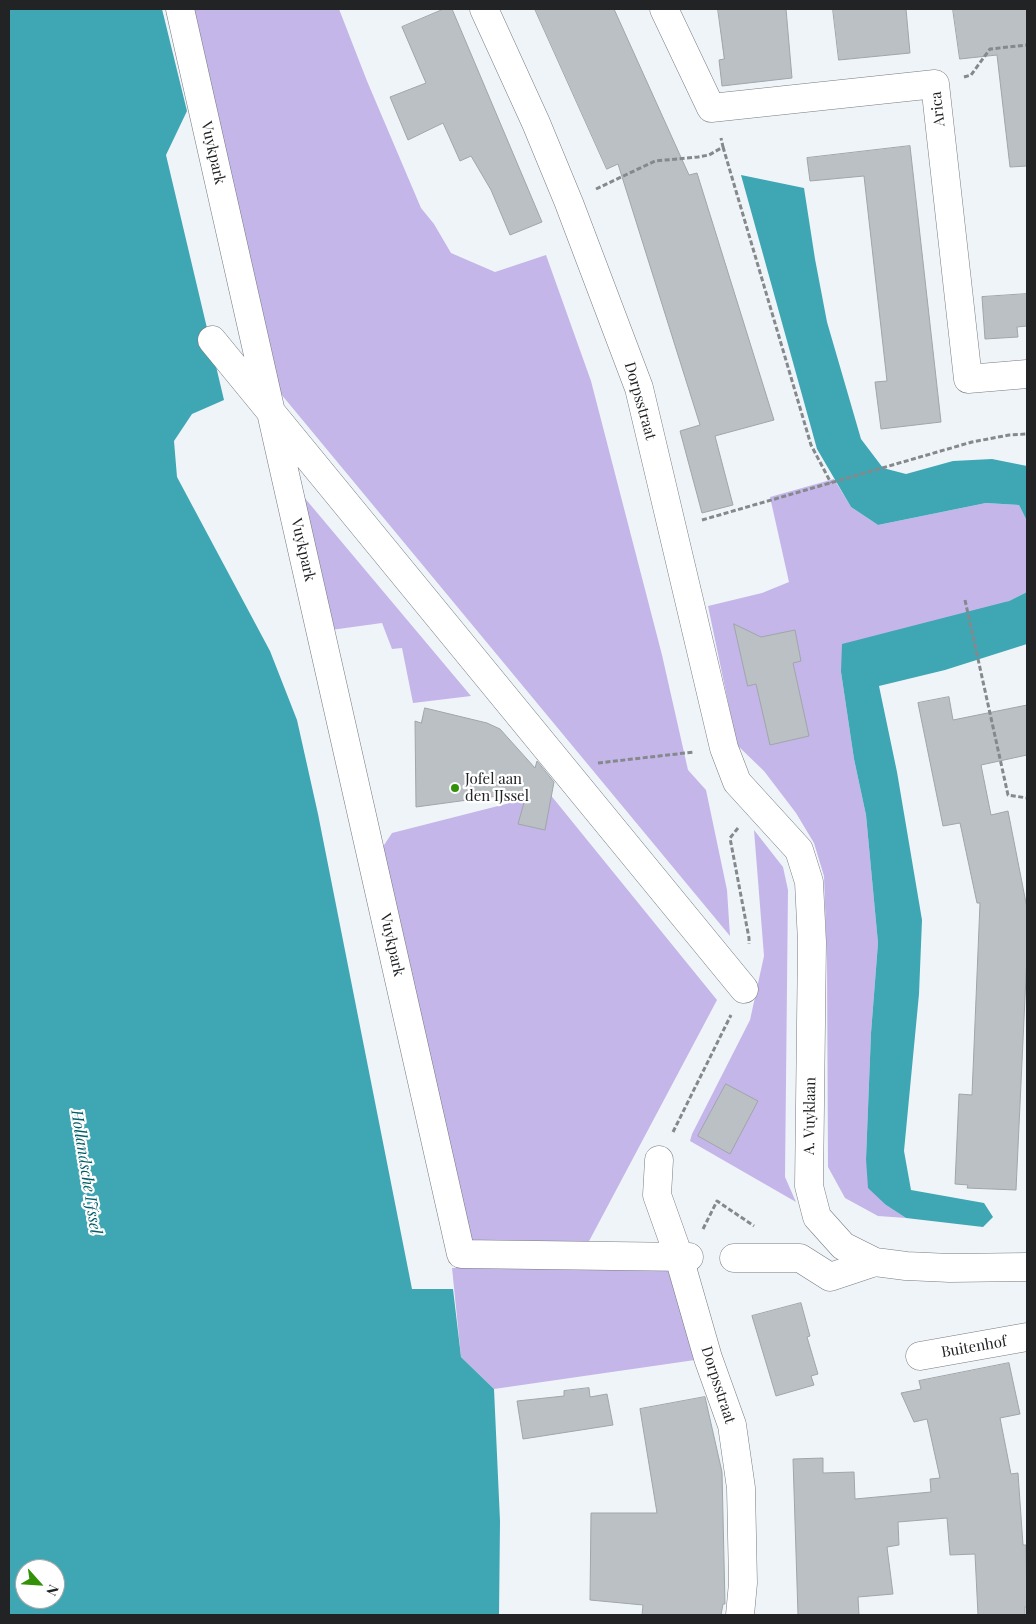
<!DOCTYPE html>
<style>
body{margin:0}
#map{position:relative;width:1036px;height:1624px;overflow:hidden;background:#eff4f9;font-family:"Playfair Display",serif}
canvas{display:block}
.frame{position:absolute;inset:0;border:10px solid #212325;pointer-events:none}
.north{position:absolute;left:15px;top:1559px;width:50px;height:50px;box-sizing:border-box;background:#fff;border:1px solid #a6a7a8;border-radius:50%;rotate:116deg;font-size:14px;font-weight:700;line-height:20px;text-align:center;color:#212325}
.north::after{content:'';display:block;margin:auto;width:18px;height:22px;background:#329109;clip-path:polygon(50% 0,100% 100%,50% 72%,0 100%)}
</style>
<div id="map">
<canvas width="1036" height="1624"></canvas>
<div class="frame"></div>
<div class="north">N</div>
</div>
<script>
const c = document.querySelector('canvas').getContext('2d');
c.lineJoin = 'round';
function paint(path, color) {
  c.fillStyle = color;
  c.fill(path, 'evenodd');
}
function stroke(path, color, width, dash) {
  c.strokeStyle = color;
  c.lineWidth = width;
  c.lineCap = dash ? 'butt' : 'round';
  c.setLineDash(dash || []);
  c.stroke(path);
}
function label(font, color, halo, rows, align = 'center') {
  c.font = font + ' "Playfair Display",serif';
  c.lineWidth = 4.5;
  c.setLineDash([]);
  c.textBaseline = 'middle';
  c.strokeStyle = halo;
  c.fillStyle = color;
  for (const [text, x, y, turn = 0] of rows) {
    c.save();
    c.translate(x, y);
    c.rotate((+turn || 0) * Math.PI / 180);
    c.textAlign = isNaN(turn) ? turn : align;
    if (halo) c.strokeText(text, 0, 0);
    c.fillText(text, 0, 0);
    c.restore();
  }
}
paint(new Path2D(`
 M189 9H339L367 81 421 208 434 224 451 253 495 272 546 255 591 381 662 655 688 770 706 790 727 890 730 936 276 388Z
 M834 479 851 507 878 525 986 503 1019 505 1027 521V592L1009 601 841 672 854 759 866 815 878 943 871 1033 866 1159 886 1205 906 1218 878 1216 845 1198 828 1167 827 961 824 876 814 843 796 813 764 771 737 745 708 606 762 593 789 582 770 497Z
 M293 484 471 696 413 703 402 648 392 649 382 623 331 630Z
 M549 793 717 1000 587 1245 473 1246 382 848 392 833Z
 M754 830 783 867 788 890 785 1177 796 1202 690 1141 692 1134 750 1020 764 956Z
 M669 1265 695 1360 494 1389 461 1357 452 1268Z`), '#c5b6e9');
paint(new Path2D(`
 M9 9H162L187 111 166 155 224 400 192 414 174 441 177 477 270 651 297 720 318 814 412 1289H453L461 1357 494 1389 500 1521 499 1615H9ZM25 1569H55V1599H25Z
 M741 175 804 188 815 259 827 322 861 439 883 468 906 474 953 461 992 459 1027 466V521L1019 505 986 503 878 525 851 507 817 449Z
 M1027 592V644L945 670 879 686 897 772 922 920 919 994 904 1151 911 1190 984 1203 993 1217 983 1227 906 1218 886 1205 868 1188 866 1159 871 1033 878 943 866 815 854 759 841 672 842 644 1009 601Z`), '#3fa6b4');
const building = new Path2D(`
 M444 9H452L542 222 510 235 491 190 471 156 460 161 443 123 408 140 390 97 426 83 402 27Z
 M535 9H614L689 175 697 173 774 420 715 436 733 505 702 513 680 431 700 425 618 164 607 169Z
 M718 9H786L792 78 722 86 719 60 724 59Z
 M833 9H906L910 53 839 60Z
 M953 9H1027V166L1010 167 997 55 960 59Z
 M910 146 941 422 881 429 875 382 887 381 864 176 810 181 807 158Z
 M1027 294V326L1017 327 1018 337 985 339 982 297Z
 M734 624 761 637 795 630 801 661 793 663 809 736 770 745 756 684 748 686Z
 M949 697 953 720 1027 705V755L981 765 991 815 1008 811 1027 908V955L1016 1190 967 1188 968 1185 955 1184 959 1094 972 1095 980 903H977L960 823 943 826 918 703Z
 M425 708 487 723 500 729 535 768 537 761 554 782 545 830 518 824 527 792 416 807 415 721 421 723Z
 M726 1084 758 1101 730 1154 698 1136Z
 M801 1303 810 1336 807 1337 818 1374 811 1376 814 1385 776 1396 752 1316Z
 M1009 1363 1020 1414 1000 1418 1011 1474 1018 1473 1023 1545H1026L1027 1607H1025V1615H978L975 1554 950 1555 947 1518 898 1522 899 1545 887 1547 893 1594 858 1597 859 1615H798L793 1459 823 1458V1473L854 1472 855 1499 931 1492 930 1479 940 1478 927 1419 914 1422 901 1393 921 1389 919 1381Z
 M589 1388 590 1397 607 1394 613 1425 523 1439 517 1401 564 1396V1391Z
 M705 1397 722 1472 725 1604H723L721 1615H642L643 1605 590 1600 591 1513H657L640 1409Z`);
paint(building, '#bac0c4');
stroke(building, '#9fa6a9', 1);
const pedestrian = new Path2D(`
 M180 9 461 1254 689 1257
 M212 340 744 989
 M734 1258H800L830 1277 875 1262`);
const minor = new Path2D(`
 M484 9 536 123 569 203 639 388 724 748 737 782 799 850 809 882 812 942 809 1186 817 1217 843 1246 875 1262 906 1266 950 1268 1027 1267
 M664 9 711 108 935 84 968 379 1027 374
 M659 1160 657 1195 679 1257 708 1358 732 1425 741 1488 743 1583 740 1615
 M920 1356 1027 1337`);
stroke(pedestrian, '#777b80', 29);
stroke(minor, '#777b80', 29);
stroke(new Path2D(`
 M964 77 971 75 990 49 1027 45
 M723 147 811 445 831 483
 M596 189 655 161 698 157 709 155 723 147 721 138
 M702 520 972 442 1009 435 1027 434
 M965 600 1008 795 1027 798
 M598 763 694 752
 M738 828 730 838 749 938V944
 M673 1132 731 1015
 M703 1229 717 1201 754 1226`), '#85898c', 3, [5, 2.5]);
stroke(pedestrian, '#fff', 28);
stroke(minor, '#fff', 28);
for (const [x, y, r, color] of [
 [455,788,5,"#329109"]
]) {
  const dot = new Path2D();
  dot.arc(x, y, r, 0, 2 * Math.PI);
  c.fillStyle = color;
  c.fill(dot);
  stroke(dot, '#fff', 2);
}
label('15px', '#212325', '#fff', [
 ["Arica",938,109,-96],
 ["Vuykpark",213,153,77],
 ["Dorpsstraat",640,401,74],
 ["Vuykpark",303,550,77],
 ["Vuykpark",392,945,77],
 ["A. Vuyklaan",810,1116,-89],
 ["Buitenhof",974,1347,-10],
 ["Dorpsstraat",718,1385,72]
]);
label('15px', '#212325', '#fff', [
 ["Jofel aan",465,779],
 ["den IJssel",465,796]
], 'left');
label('italic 16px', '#015e68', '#fff', [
 ["Hollandsche IJssel",86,1172,81]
]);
</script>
